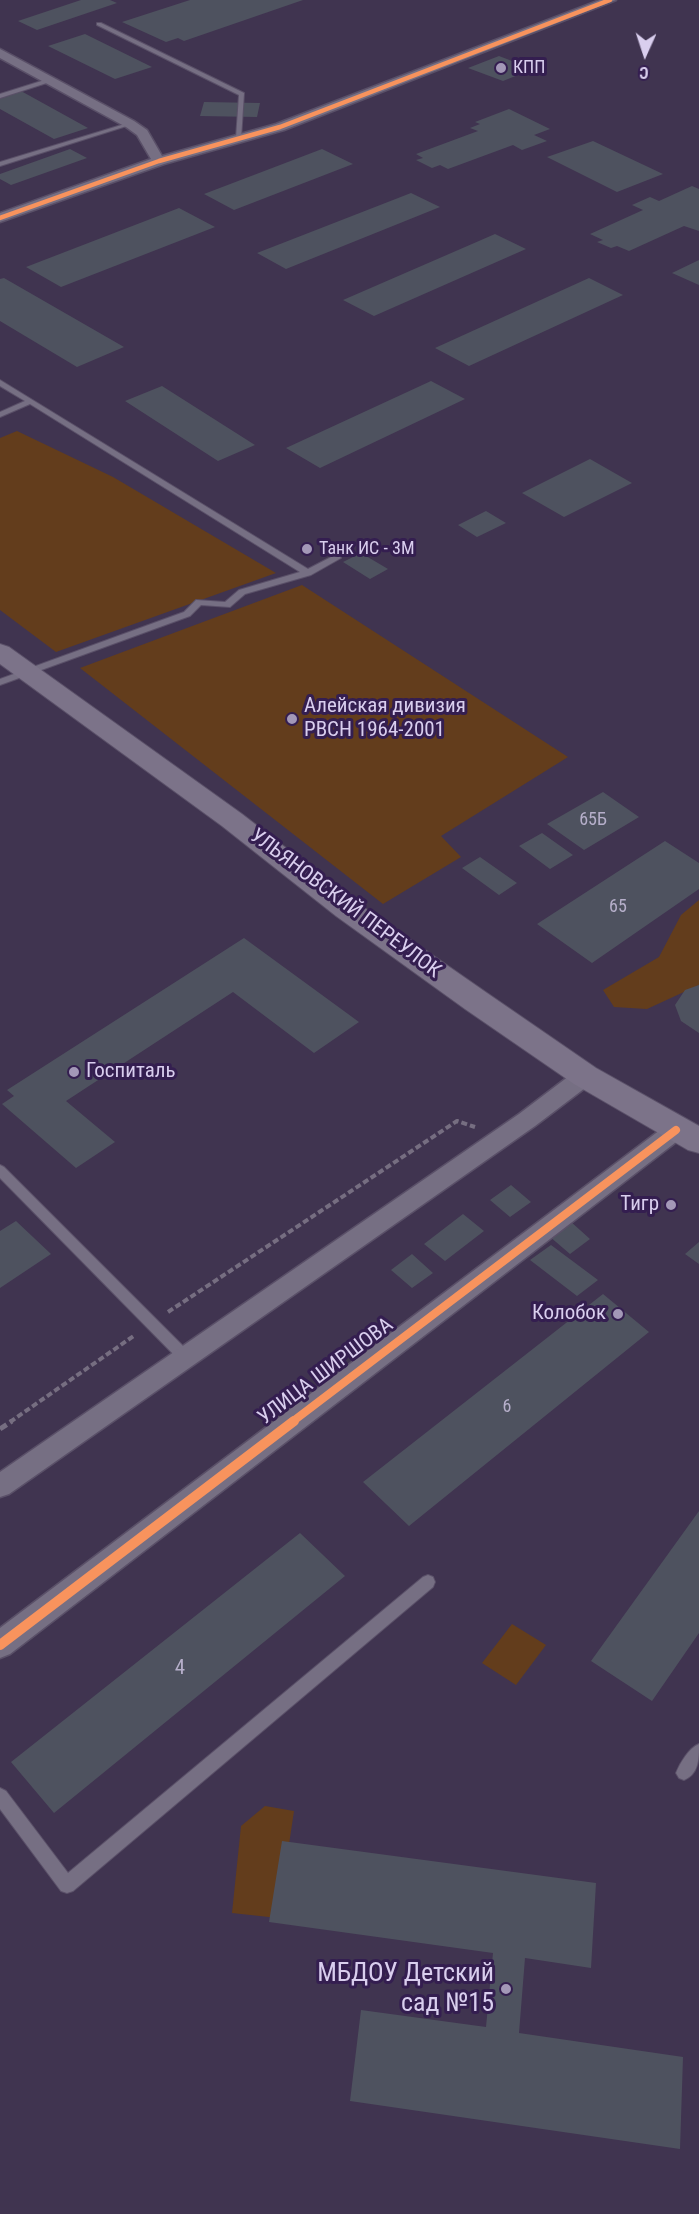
<!DOCTYPE html>
<meta charset="utf-8">
<style>
body{margin:0}
#map{position:relative;width:699px;height:2214px;overflow:hidden;background:#403450;font-family:"Roboto Condensed",sans-serif}
canvas{display:block}
.north{position:absolute;left:615px;top:24px;width:60px;height:60px;-webkit-text-stroke:4px #341e50;paint-order:stroke;rotate:183deg;font-size:16px;font-weight:700;line-height:24px;text-align:center;color:#d9ceee}
.north::after{content:'';display:block;margin:auto;width:21px;height:27px;background:#d9ceee;clip-path:polygon(50% 0,100% 100%,50% 72%,0 100%)}
</style>
<div id="map">
<canvas width="699" height="2214"></canvas>
<div class="north">С</div>
</div>
<script>
const c = document.querySelector('canvas').getContext('2d');
c.lineJoin = 'round';
function paint(path, color) {
  c.fillStyle = color;
  c.fill(path, 'evenodd');
}
function stroke(path, color, width, dash) {
  c.strokeStyle = color;
  c.lineWidth = width;
  c.lineCap = dash ? 'butt' : 'round';
  c.setLineDash(dash || []);
  c.stroke(path);
}
function label(font, color, halo, rows, align = 'center') {
  c.font = font + ' "Roboto Condensed",sans-serif';
  c.lineWidth = 6;
  c.setLineDash([]);
  c.textBaseline = 'middle';
  c.strokeStyle = halo;
  c.fillStyle = color;
  for (const [text, x, y, turn = 0] of rows) {
    c.save();
    c.translate(x, y);
    c.rotate((+turn || 0) * Math.PI / 180);
    c.textAlign = isNaN(turn) ? turn : align;
    if (halo) c.strokeText(text, 0, 0);
    c.fillText(text, 0, 0);
    c.restore();
  }
}
paint(new Path2D(`
 M17 431 113 477 276 573 56 652 0 610V438Z
 M302 585 568 757 441 836 461 857 383 904 80 668Z
 M699 900V985L647 1009 614 1007 603 990 659 957 681 915Z
 M512 1624 546 1645 516 1685 482 1663Z
 M265 1806 294 1811 278 1918 232 1913 241 1826Z`), '#633d1c');
paint(new Path2D(`
 M81 0H110L117 3 37 30 18 21Z
 M190 0H303L184 41 178 38 166 42 122 22Z
 M85 34 152 67 115 79 48 46Z
 M499 56 533 69 503 81 468 68Z
 M21 91 88 128 54 139 0 109V98Z
 M204 102 260 103 257 117 200 116Z
 M509 109 550 129 534 135 547 141 522 150 513 145 448 169 440 165 432 168 416 160 423 158 416 154 478 131 470 128 480 124 475 122Z
 M593 141 663 174 617 192 547 157Z
 M70 149 87 158 11 185 0 179V174Z
 M322 149 353 164 234 210 204 194Z
 M692 186 699 189V231L684 226 629 251 617 246 611 248 597 242 603 240 590 234 643 210 632 205 650 197 659 201Z
 M411 193 440 207 286 269 257 253Z
 M179 208 215 227 61 287 26 267Z
 M495 234 526 249 374 316 343 300Z
 M699 260V285L672 273Z
 M4 278 124 347 77 367 0 321V279Z
 M589 278 623 295 469 366 435 348Z
 M431 381 465 399 320 468 286 448Z
 M162 386 255 445 218 461 125 401Z
 M590 459 632 483 564 517 522 493Z
 M486 511 506 523 477 537 458 525Z
 M361 553 388 569 370 579 343 562Z
 M603 792 639 817 584 850 547 824Z
 M542 833 573 855 550 869 519 846Z
 M665 841 699 863V889L592 963 537 924Z
 M480 857 517 883 499 895 462 868Z
 M244 938 359 1022 314 1053 233 992 66 1101 115 1142 76 1168 2 1104 14 1096 7 1090Z
 M699 985V1033L681 1021 675 1005 685 990Z
 M511 1185 531 1202 510 1217 490 1200Z
 M463 1214 484 1231 445 1261 424 1244Z
 M16 1221 51 1254 0 1288V1231Z
 M570 1221 590 1239 570 1254 549 1236Z
 M699 1242V1264L685 1254Z
 M551 1245 598 1280 577 1296 530 1260Z
 M412 1254 433 1273 412 1288 391 1270Z
 M603 1294 649 1332 409 1526 363 1482Z
 M699 1511V1633L652 1701 591 1661Z
 M300 1533 345 1576 54 1813 11 1762Z
 M282 1841 596 1883 591 1968 525 1958 519 2033 683 2057 680 2149 350 2101 361 2010 486 2027 493 1953 269 1922Z`), '#4e525f');
const service = new Path2D(`
 M97 23H101L244 93 241 139 236 138 239 95 97 25Z
 M51 78 54 80 53 81 0 98V94Z
 M128 123 133 124 0 166V162Z
 M0 380 308 569 333 556H339L341 558 311 575 245 594 230 607 201 605 190 616 0 685V679L184 612 196 600 225 602 239 590 300 572 30 404 0 417V412L25 401 0 386Z
 M0 1165 4 1167 189 1352 191 1356 189 1360 184 1361 179 1360 0 1178Z
 M428 1575 433 1577 435 1582 433 1587 73 1891 67 1893 61 1891 0 1809V1788L6 1791 68 1873 423 1577Z
 M699 1744C699 1758 699 1774 684 1780L679 1778 676 1773C680 1763 689 1748 699 1744Z`);
const minor = new Path2D(`
 M600 0H616L284 130 164 164 0 222V213L151 159 137 135 126 127 0 58V49L134 121 147 130 162 156 276 124Z
 M585 1068 593 1070 596 1076 593 1082 535 1126 9 1494 0 1497V1472L519 1114 577 1070Z
 M676 1121 684 1124 687 1130 684 1136 10 1654 0 1658V1628L668 1124Z`);
const secondary = new Path2D(`
 M0 644 9 647 242 814 356 902 487 993 596 1068 699 1126V1153L688 1150 574 1084 465 1009 336 916 222 826 0 664Z`);
stroke(service, '#5a5068', 2);
stroke(minor, '#5a5068', 3);
stroke(secondary, '#5a5068', 2);
stroke(new Path2D(`
 M168 1312 457 1121 475 1127
 M10 1422 135 1335`), '#766e81', 4, [6, 3]);
stroke(new Path2D(`
 M0 1429 12 1421`), '#766e81', 5, [8, 4]);
paint(service, '#766f83');
paint(minor, '#766f83');
paint(secondary, '#7c7389');
stroke(new Path2D(`
 M0 218 159 161 280 127 610 0`), '#f8935d', 4.5);
stroke(new Path2D(`
 M292 1422 676 1130`), '#f8935d', 8);
stroke(new Path2D(`
 M0 1645 294 1421`), '#f8935d', 10);
for (const [x, y, r, color] of [
 [501,68,6,"#a398b7"],
 [307,549,6,"#a398b7"],
 [292,719,6,"#a398b7"],
 [74,1072,6,"#a398b7"],
 [671,1205,6,"#a398b7"],
 [618,1314,6,"#a398b7"],
 [506,1989,6,"#a398b7"]
]) {
  const dot = new Path2D();
  dot.arc(x, y, r, 0, 2 * Math.PI);
  c.fillStyle = color;
  c.fill(dot);
  stroke(dot, '#341e50', 2);
}
label('18px', '#d9ceee', '#341e50', [
 ["КПП",513,68],
 ["Танк ИС - 3М",319,549]
], 'left');
label('18px', '#b6afca', null, [
 ["65Б",593,820],
 ["65",618,907],
 ["6",507,1407]
]);
label('21px', '#d9ceee', '#341e50', [
 ["Алейская дивизия",304,707],
 ["РВСН 1964-2001",304,731],
 ["Госпиталь",86,1072],
 ["Тигр",659,1205,"right"],
 ["Колобок",606,1314,"right"]
], 'left');
label('21px', '#d9ceee', '#341e50', [
 ["УЛЬЯНОВСКИЙ ПЕРЕУЛОК",345,904,37],
 ["УЛИЦА ШИРШОВА",326,1372,-37]
]);
label('21px', '#b6afca', null, [
 ["4",180,1669]
]);
label('26px', '#d9ceee', '#341e50', [
 ["МБДОУ Детский",494,1974],
 ["сад №15",494,2004]
], 'right');
</script>
